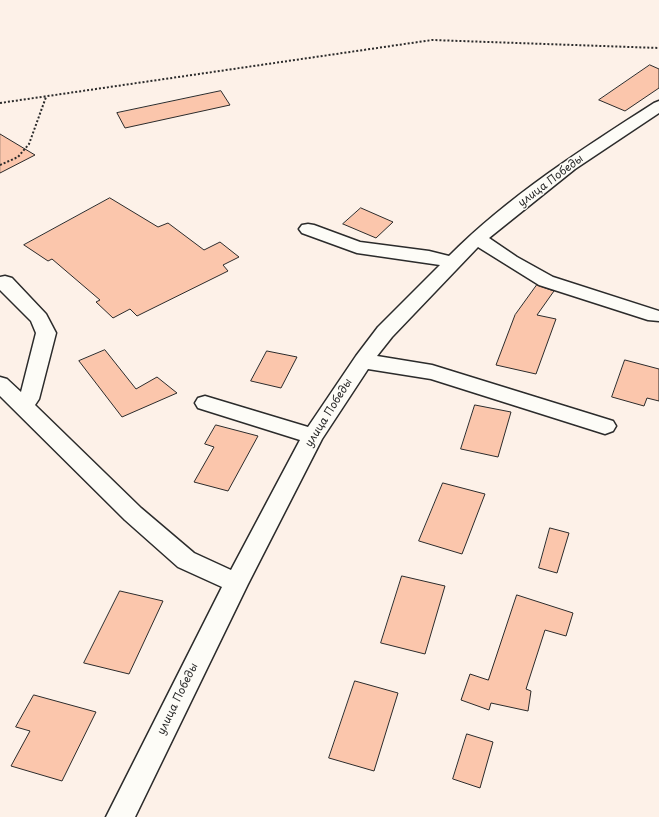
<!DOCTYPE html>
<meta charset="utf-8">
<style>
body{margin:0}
canvas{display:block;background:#fdf1e8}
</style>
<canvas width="659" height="817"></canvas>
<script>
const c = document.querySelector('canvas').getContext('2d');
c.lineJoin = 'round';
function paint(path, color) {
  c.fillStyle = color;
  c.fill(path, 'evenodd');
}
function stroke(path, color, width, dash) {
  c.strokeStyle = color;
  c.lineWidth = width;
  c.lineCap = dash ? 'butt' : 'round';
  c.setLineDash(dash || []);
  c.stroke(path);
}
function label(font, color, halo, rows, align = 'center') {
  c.font = font + ' "Playpen Sans",sans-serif';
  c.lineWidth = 3;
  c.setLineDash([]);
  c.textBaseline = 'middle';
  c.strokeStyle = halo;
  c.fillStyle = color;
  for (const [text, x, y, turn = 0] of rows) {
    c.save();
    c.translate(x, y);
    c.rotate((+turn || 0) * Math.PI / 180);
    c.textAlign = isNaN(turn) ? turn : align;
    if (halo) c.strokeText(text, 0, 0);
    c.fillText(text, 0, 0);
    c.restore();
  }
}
const building = new Path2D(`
 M650 65 659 69V88L625 111 599 100Z
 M221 91 230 105 125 128 117 113Z
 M0 134 35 155 0 173Z
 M110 198 158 227 168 223 204 250 220 242 239 257 223 265 228 271 137 316 130 309 113 318 96 302 100 300 52 259 48 261 24 245Z
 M361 208 393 222 376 238 343 224Z
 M537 285 554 291 537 315 556 319 536 374 496 365 515 315Z
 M105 350 136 389 157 377 177 393 122 417 79 361Z
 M267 351 297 357 281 388 251 381Z
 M625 360 659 369V401L647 398 644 406 612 397Z
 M475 405 511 412 498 457 461 449Z
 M216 425 258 436 228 491 194 482 214 447 205 444Z
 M443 483 485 494 462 554 419 541Z
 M550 528 569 533 557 573 539 568Z
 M402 576 445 586 425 654 381 643Z
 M120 591 163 601 129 674 84 663Z
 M517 595 573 613 566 636 545 630 526 689 531 691 528 711 491 703 489 710 461 700 470 674 488 680Z
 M355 681 398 693 374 771 329 758Z
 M34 695 96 712 62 781 11 766 30 731 16 727Z
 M467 734 493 742 480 788 453 779Z`);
paint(building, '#fbc6ac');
stroke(building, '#2b2b2b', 1);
const minor = new Path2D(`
 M659 101V113L575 169 489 238 517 257 553 277 659 311V321L648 320 539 285 478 247 392 337 377 356 432 365 613 421 616 426 613 431 605 434 431 379 368 369 322 439 248 584 135 817H106L222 587 178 567 125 520 0 396V377L7 379 21 392 36 333 31 321 0 290V277L5 276 12 278 46 314 56 333 39 399 35 405 141 508 194 553 231 570 300 440 198 408 195 403 198 398 205 396 308 427 356 356 378 327 440 265 357 253 302 233 299 229 302 225 308 224 314 225 360 242 429 251 449 256C509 196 582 149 654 103Z`);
stroke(minor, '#2b2b2b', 3);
stroke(new Path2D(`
 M0 103 432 40 659 48
 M0 165 18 157 29 144 46 97`), '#2b2b2b', 2, [2, 2]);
paint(minor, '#fdfcf7');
label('11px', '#2b2b2b', '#fdfcf7', [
 ["улица Победы",551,181,-37],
 ["улица Победы",329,413,-58],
 ["улица Победы",178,699,-64]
]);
</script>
